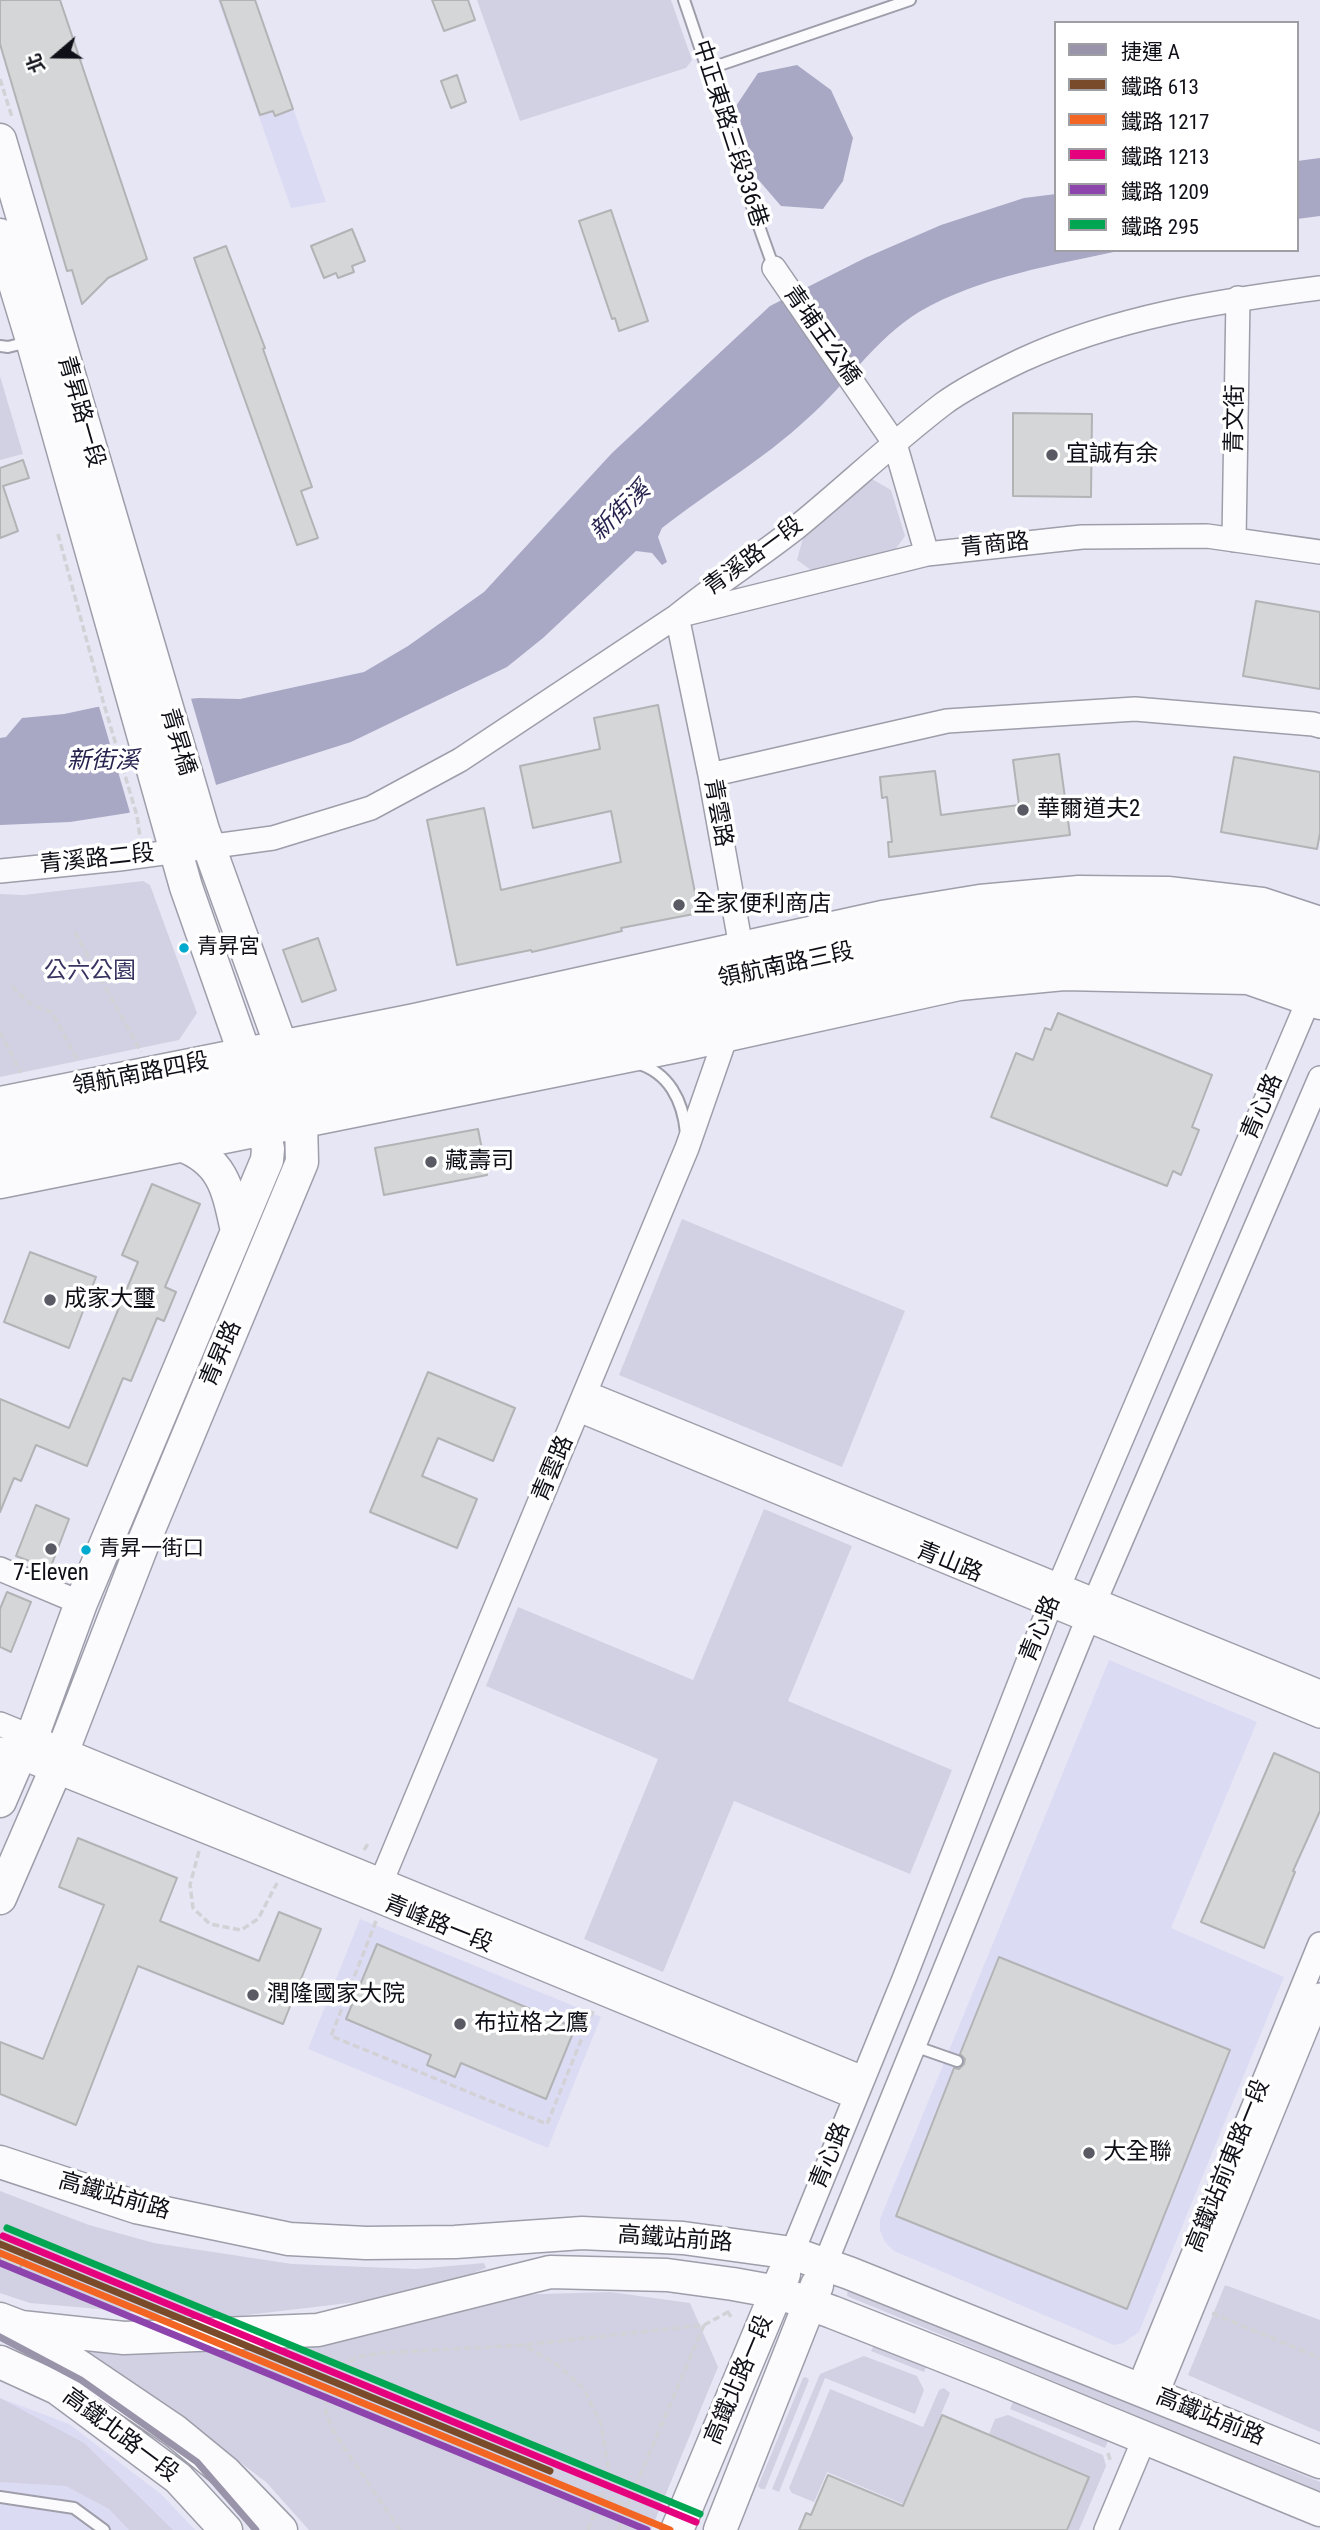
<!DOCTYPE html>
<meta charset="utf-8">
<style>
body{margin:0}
#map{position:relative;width:1320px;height:2530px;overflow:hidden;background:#e6e6f5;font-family:"Roboto Condensed","Noto Sans TC",sans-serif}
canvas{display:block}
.legend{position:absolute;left:1054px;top:21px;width:245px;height:231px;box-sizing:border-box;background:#fff;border:2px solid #9f9fa3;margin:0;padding:9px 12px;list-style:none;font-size:21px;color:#0f0f18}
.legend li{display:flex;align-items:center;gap:14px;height:35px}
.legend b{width:35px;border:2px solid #9f9fa3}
.north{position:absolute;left:21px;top:21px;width:70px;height:70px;-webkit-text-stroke:5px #fff;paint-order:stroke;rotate:250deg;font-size:19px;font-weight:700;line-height:28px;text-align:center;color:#0f0f18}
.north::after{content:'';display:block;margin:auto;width:24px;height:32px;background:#0f0f18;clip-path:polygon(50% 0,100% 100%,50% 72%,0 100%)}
</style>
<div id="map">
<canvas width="1320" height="2530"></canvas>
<ul class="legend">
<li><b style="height:9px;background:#9994a9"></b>捷運 A</li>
<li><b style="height:9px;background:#7a4b2a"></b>鐵路 613</li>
<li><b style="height:9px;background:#f26522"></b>鐵路 1217</li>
<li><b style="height:9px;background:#e5007d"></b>鐵路 1213</li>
<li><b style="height:9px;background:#8e44ad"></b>鐵路 1209</li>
<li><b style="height:9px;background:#00a651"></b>鐵路 295</li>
</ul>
<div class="north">北</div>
</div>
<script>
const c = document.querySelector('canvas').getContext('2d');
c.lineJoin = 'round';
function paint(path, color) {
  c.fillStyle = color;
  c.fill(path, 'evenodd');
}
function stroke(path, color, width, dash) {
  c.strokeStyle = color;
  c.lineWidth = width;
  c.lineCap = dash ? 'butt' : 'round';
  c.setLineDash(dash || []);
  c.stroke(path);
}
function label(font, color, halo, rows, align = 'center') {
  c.font = font + ' "Roboto Condensed","Noto Sans TC",sans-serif';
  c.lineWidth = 7;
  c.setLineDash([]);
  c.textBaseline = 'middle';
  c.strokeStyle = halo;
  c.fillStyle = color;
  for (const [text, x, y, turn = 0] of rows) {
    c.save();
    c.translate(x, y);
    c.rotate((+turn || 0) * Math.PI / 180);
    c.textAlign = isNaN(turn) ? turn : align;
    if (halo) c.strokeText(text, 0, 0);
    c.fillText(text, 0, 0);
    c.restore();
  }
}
paint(new Path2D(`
 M218 0H255L326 202 291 208Z
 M1109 1660 1257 1722 1171 1928 1284 1977 1139 2332 1123 2343 1114 2345 894 2251 885 2242 880 2230V2219Z
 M360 1919 601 2017 548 2148 308 2049Z
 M0 2398 69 2424 161 2494 195 2530H0Z`), '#dcdbf4');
paint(new Path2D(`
 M477 0H671L692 60 686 68 520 121Z
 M0 376 23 454 0 460Z
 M872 479 891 490 905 536 892 554 815 573 797 560 803 538Z
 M143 881 150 885 197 1013 179 1040 0 1077V894L24 895Z
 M682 1219 905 1311 842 1467 619 1375Z
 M764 1509 852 1546 788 1701 952 1770 910 1874 734 1801 663 1972 584 1939 658 1759 486 1686 518 1607 693 1680Z
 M0 2191 89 2225 154 2243 292 2264 416 2269 484 2263 486 2268 461 2278 374 2300 213 2319 30 2303 0 2293Z
 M1225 2285 1320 2320V2432L1188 2375Z
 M848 2288 1320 2482V2491L847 2296Z
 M610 2292 690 2303 718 2367 651 2530H309L266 2482 178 2415 89 2352 176 2354 288 2343 510 2295Z
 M875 2343 927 2365 924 2372 871 2351Z
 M864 2356 917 2376 924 2390 915 2414 825 2378 779 2492 772 2489 820 2374Z
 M806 2377 809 2380 765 2489H761L758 2486 803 2378Z
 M944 2388 950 2393 903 2504 827 2472 814 2502 792 2493 789 2488 830 2389 923 2427 939 2390Z
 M0 2398 84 2443 173 2530H129L109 2509 66 2486 0 2482Z
 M1013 2402 1108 2441 1105 2448 1010 2409Z
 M1008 2415 1103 2455 1106 2466 1079 2530H1068L1090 2476 989 2434 995 2419Z`), '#d1d1e3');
paint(new Path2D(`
 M797 65 831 90 853 138 843 181 823 209 781 206 756 177 736 106 758 73Z
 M1320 158V216L1297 219V161Z
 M1056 194V250H1123C1055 265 981 276 919 312 875 339 846 385 807 419 763 460 709 491 662 528L658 537 667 562 662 565 652 553 636 551 543 638 507 667 351 742 128 813 70 822 0 825V738L6 737 22 718 64 714 97 707 199 698 240 699 364 672 408 646 484 592 612 453 770 306 865 258 941 225 1024 198Z`), '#a9a8c4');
paint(new Path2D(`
 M190 695 217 788 131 816 98 703Z`), '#e6e6f5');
const building = new Path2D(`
 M0 0H60L147 259 108 278 82 304 72 270 67 271 0 44Z
 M220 0H255L293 109 275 116 273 111 260 115Z
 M432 0H468L475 20 444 31Z
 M457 75 466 102 451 108 441 81Z
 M611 210 648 321 619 331 615 318 612 319 579 221Z
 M352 229 365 261 352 266 354 272 338 278 336 273 324 278 311 246Z
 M226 246 265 348 263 349 312 487 301 491 318 538 297 545 194 258Z
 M1013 413 1092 414 1091 497 1013 496Z
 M23 460 29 478 3 486 18 531 0 538V468Z
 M1256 601 1320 612V689L1243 676Z
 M658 705 699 913 621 928 622 931 532 952 531 950 457 965 427 820 484 808 501 890 621 862 611 811 533 828 520 766 600 749 594 718Z
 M1059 754 1070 835 889 857 888 842H892L887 797 882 798 880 777 935 771 941 815 1019 805 1013 760Z
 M1234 757 1320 772V833L1317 849 1221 832Z
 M318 938 336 990 302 1002 283 950Z
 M1058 1013 1212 1075 1192 1127 1199 1130 1181 1175 1173 1171 1167 1186 991 1117 1016 1053 1033 1060 1045 1028 1051 1030Z
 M478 1129 487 1175 384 1195 375 1148Z
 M152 1184 200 1204 165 1287 176 1292 164 1321 157 1318 131 1381 123 1378 87 1466 36 1445 21 1481 14 1478 0 1512V1399L69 1428 138 1262 122 1255Z
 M30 1252 96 1277 69 1348 4 1322Z
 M428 1372 515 1408 493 1461 438 1438 422 1476 477 1499 457 1548 370 1512Z
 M36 1505 69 1519 50 1569 16 1556Z
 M7 1592 31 1602 11 1652 0 1647V1609Z
 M1274 1753 1320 1773V1811L1293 1871 1295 1872 1264 1948 1201 1922Z
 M78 1838 177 1878 160 1921 259 1961 279 1912 321 1929 283 2024 138 1966 76 2125 0 2094V2042L43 2059 104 1905 59 1887Z
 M377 1944 575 2028 546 2099 461 2063 455 2077 427 2065 431 2055 346 2019Z
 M999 1957 1230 2050 1127 2309 896 2216 954 2068 959 2069 964 2064 965 2059 960 2054Z
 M0 2235 30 2248 19 2270 0 2262Z
 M942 2415 1089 2477 1067 2530H799L806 2513 811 2515 828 2475 903 2506Z`);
paint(building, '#d4d6d7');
stroke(building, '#b2b3b5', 2);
const lane = new Path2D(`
 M684 0C715 89 741 180 774 268
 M708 69 910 0
 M0 346 8 347 28 342
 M636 1063C669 1072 683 1101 686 1133
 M914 2046 957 2061
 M0 2497 74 2508 104 2530`);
const street = new Path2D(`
 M774 268 895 444 927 554
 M1234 540 1238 298
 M685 614 927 554 1082 537 1207 536 1320 552
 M677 616 710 775 741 947 738 963
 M710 775 947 721 1135 709 1313 724 1320 726
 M0 871 119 859 273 838 371 808 460 760 677 616C716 584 758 558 797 527 846 487 892 443 943 404 963 389 999 371 1022 360 1116 317 1218 301 1320 288
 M586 1393 1320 1692
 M579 1410 1320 1716
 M0 1569 81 1603
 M0 1724 863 2078
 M0 1749 374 1899 855 2097
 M374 1899 687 1148 726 1036
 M792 2253 904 1979 1044 1621 1315 985
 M825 2264 1095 1601 1320 1078
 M1138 2389 1320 1944
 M1156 2396 1320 1995
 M1106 2530 1145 2437`);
const secondary = new Path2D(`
 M0 140 203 830 289 1068 301 1121 302 1162 142 1546 55 1771 0 1898
 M0 235 32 340 186 887 252 1075 268 1149 267 1160 81 1603 32 1737 19 1757 0 1801
 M0 1103 415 1020 882 917 980 901 1079 892 1168 893 1262 904 1320 923
 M181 1145C224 1161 228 1190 237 1231
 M0 1182 682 1045 959 984 1064 974 1248 978 1320 1003
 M0 2162 136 2207 289 2239 366 2243 455 2242 582 2233 683 2238 792 2253 849 2273 1320 2462
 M0 2319 21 2327 175 2431 225 2472 281 2530
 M21 2327 124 2338 318 2330 550 2272 667 2275 733 2284 777 2292 832 2312 992 2375 1320 2510
 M0 2362 57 2388 178 2478 226 2530
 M677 2530 784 2274
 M720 2530 817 2285`);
const primary = new Path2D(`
 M0 1126 481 1029 984 924 1080 912 1162 916 1257 929 1320 953
 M0 1155 259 1102 733 1011 902 970 984 953 1077 946 1251 954 1319 977`);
stroke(lane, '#9e9eaa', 14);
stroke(street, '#9e9eaa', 26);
stroke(secondary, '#9e9eaa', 35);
stroke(primary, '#9e9eaa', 38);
stroke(new Path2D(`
 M0 79 12 117
 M58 534 103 701 137 816 140 837
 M75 932 141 1052
 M12 986C24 1000 34 1008 52 1012L78 1061
 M0 1032 21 1073
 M364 1850 369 1842
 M199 1851 190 1885 193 1908 210 1924 241 1930 258 1919 277 1883
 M376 1921 331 2036 547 2124 593 2011
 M727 2311 732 2318
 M1212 2313 1320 2358
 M704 2325 728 2312
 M1108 2453 1111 2463
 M400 2530 335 2434 326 2414 327 2388 339 2369 357 2357 382 2353 523 2345 704 2325 627 2506 602 2495 608 2466 601 2424 584 2389 559 2366 523 2345
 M588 2530 602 2495
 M618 2530 627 2506`), '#d2d2d6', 3.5, [7, 3.5]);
stroke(lane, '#fbfbfe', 10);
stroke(street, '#fbfbfe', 23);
stroke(secondary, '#fbfbfe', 32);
stroke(primary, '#fbfbfe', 35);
stroke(new Path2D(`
 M0 2244 550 2471`), '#7a4b2a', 7);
stroke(new Path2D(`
 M0 2253 670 2530`), '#f26522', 7);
stroke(new Path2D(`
 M3 2236 696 2522`), '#e5007d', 7);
stroke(new Path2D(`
 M0 2263 647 2530`), '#8e44ad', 7);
stroke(new Path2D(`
 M7 2228 700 2514`), '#00a651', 7);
stroke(new Path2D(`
 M0 2337 81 2380 197 2462 256 2530`), '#9994a9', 7);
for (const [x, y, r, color] of [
 [1052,455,7,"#5a5a65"],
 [1023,810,7,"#5a5a65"],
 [679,905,7,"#5a5a65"],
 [184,948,6,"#00a9ce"],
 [431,1162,7,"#5a5a65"],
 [50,1300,7,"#5a5a65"],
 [51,1549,7,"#5a5a65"],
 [86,1550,6,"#00a9ce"],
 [253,1995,7,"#5a5a65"],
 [460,2024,7,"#5a5a65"],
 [1089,2153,7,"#5a5a65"]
]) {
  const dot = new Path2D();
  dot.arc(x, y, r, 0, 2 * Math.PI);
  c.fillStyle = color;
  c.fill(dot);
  stroke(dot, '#fff', 2.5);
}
label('21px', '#0f0f18', '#fff', [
 ["青昇宮",197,948],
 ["青昇一街口",99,1550]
], 'left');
label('23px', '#0f0f18', '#fff', [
 ["中正東路三段336巷",729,134,72],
 ["青埔王公橋",821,336,55],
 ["青昇路一段",80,412,74],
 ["青文街",1236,419,-89],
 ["青商路",995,546,-6],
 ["青溪路一段",754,557,-36],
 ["青昇橋",177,742,73],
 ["青雲路",717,813,80],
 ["青溪路二段",97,860,-6],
 ["領航南路三段",786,966,-12],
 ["領航南路四段",141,1075,-11],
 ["青心路",1263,1107,-67],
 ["青昇路",222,1354,-67],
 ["青雲路",554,1469,-67],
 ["青山路",949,1563,22],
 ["青心路",1041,1629,-68],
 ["青峰路一段",438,1925,22],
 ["青心路",831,2156,-68],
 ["高鐵站前東路一段",1229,2166,-68],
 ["高鐵站前路",114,2197,16],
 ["高鐵站前路",675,2240,4],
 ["高鐵北路一段",740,2380,-67],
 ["高鐵站前路",1210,2418,22],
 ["高鐵北路一段",120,2436,37]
]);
label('23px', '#0f0f18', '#fff', [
 ["宜誠有余",1066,455],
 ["華爾道夫2",1037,810],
 ["全家便利商店",693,905],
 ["藏壽司",445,1162],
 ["成家大璽",64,1300],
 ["7-Eleven",51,1574,"center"],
 ["潤隆國家大院",267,1995],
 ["布拉格之鷹",474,2024],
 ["大全聯",1103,2153]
], 'left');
label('23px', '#383361', '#fff', [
 ["公六公園",90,972]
]);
label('italic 24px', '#27224e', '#fff', [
 ["新街溪",621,512,-44],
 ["新街溪",103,762]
]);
</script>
